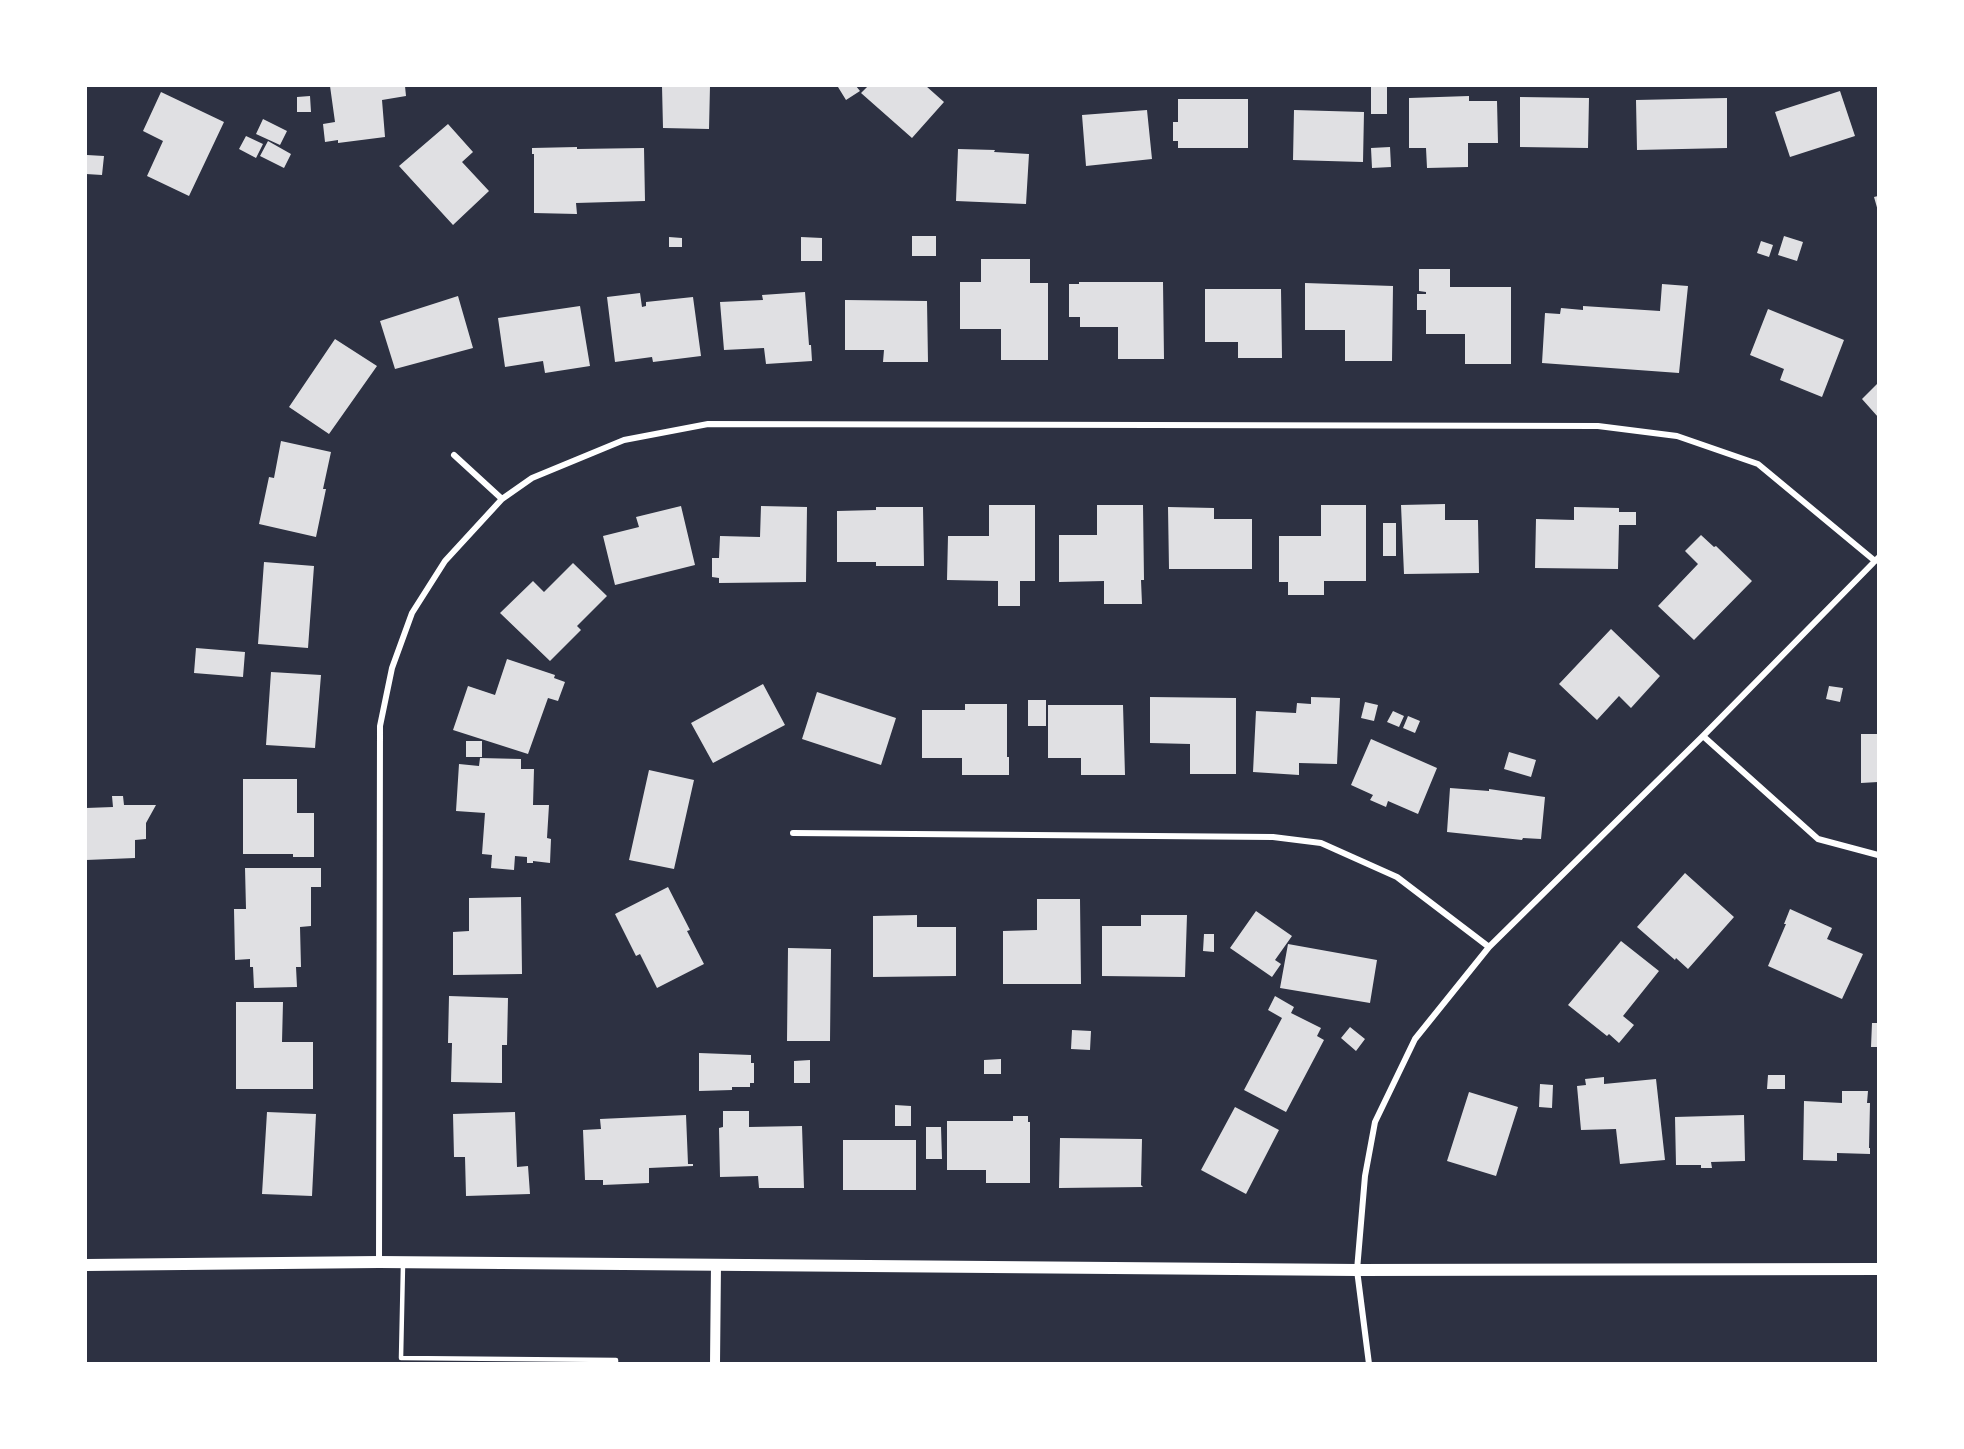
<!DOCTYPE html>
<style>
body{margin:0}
#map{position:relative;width:1964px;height:1449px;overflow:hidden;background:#2d3142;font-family:Ubuntu,sans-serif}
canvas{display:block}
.frame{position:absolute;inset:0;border:87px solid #fff;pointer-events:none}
</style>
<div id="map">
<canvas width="1964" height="1449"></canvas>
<div class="frame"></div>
</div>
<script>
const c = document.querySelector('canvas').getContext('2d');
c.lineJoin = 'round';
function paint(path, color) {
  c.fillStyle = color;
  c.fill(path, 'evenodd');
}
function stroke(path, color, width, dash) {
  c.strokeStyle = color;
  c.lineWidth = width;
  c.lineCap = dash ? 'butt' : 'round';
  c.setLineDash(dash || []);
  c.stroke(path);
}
paint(new Path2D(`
 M330 86H405L406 96 382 100 385 137 338 143V140L325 142 323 124 335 122Z
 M662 86H710L709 129 663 128Z
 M841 86H856L860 91 846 100 838 87Z
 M868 86H926L944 102 912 138 861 93Z
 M1371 86H1387V114H1371Z
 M1840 91 1855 136 1790 157 1775 112Z
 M161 92 224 122 189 196 147 176 163 141 143 131Z
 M310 96 311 112H297V97Z
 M1469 96V101H1497L1498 143H1468V167L1427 168 1426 148H1409V98Z
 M1520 97 1589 98 1588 148 1520 147Z
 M1727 98V148L1637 150 1636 100Z
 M1178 99H1248V148H1178V141H1173V122H1178Z
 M1147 110 1152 159 1086 166 1082 115Z
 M1294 110 1364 112 1363 162 1293 160Z
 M263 119 287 131 280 145 256 134Z
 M448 124 473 152 462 162 489 191 453 225 399 166Z
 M246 136 263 144 256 158 239 149Z
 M268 141 291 154 284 168 260 156Z
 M577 147V149L644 148 645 201 576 203 577 214 534 213V154H532V148Z
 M1390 147 1391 167 1372 168 1371 148Z
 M958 149 995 150 994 152 1029 154 1026 204 956 201Z
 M87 155 104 156 102 175 86 174Z
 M1878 196V211L1874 197Z
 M912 236H936V256H912Z
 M1784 236 1803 242 1797 261 1778 255Z
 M669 237 682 238V247H669Z
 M801 237 822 238V261H801Z
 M1761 241 1773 245 1769 257 1757 253Z
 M981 259H1030V283H1048V360H1001V329H960V282H981Z
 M1419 269H1450V287H1511V364H1465V334H1426V310H1417V294H1426V292L1419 291Z
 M1079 282H1163L1164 359H1118V327H1080V317H1069V284H1079Z
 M1305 283 1393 286 1392 361H1345V330H1305Z
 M1662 284 1688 286 1679 373 1542 363 1545 313 1560 314 1561 308 1583 310V306L1660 311Z
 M1205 289H1281L1282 358H1238V342H1205Z
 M805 292 809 345H811L812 361 766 364 764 348 724 350 720 302 763 300 762 295Z
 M640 293 642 307 646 306V302L693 297 701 356 653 362 652 357 615 362 607 297Z
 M458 296 473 348 395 369 380 321Z
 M845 300 927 301 928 362H883L884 350H845Z
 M580 306 590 366 545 373 543 361 505 367 498 318Z
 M1768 309 1844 340 1822 397 1780 380 1784 369 1750 355Z
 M335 339 377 366 329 434 289 407Z
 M1878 383V417L1862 399Z
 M281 441 331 452 323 489H326L316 537 259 524 269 477 274 478Z
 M1445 504V520H1478L1479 573 1404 574 1401 505Z
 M989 505H1035V581H1020V606H998V581L947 580 948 536H989Z
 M1097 505H1143L1144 580H1141L1142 604H1104V581L1059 582V535H1097Z
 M1321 505H1366V581H1324V595H1288V582H1279V536H1321Z
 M681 506 695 565 615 585 603 536 639 527 636 517Z
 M761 506 807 507 806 582 719 583V578L712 577V558H719L720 536 760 537Z
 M876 507H923L924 566H876V562H837V511L876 510Z
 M1168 507 1214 508V519H1252V569H1169Z
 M1574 507 1619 508V512H1636V525H1619L1618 569 1535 568 1536 519 1574 520Z
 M1383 523H1396V556H1383Z
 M1701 535 1714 547 1716 546 1752 581 1694 640 1658 606 1698 564 1685 551Z
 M264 562 314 566 308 648 258 644Z
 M573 563 607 596 577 626 581 630 550 661 500 613 533 581 544 592Z
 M1611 629 1660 676 1631 708 1619 696 1597 720 1559 684Z
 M196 648 245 652 243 677 194 673Z
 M507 659 555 675 554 678 565 682 558 701 548 698 528 754 453 730 468 686 495 695Z
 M271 672 321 675 315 748 266 745Z
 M763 684 785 725 713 763 691 723Z
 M1829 686 1843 688 1840 702 1826 699Z
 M817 692 896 718 881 765 802 739Z
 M1150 697 1236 698V774H1190V744L1150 743Z
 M1311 697 1340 698 1337 764 1299 763V775L1253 772 1256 711 1296 713 1297 703 1311 704Z
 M1028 700H1046V726H1028Z
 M1365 702 1378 705 1374 721 1361 718Z
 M965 704H1007V757H1009V775H962V758H922V710H965Z
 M1048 705H1123L1125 775H1081V758H1048Z
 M1393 711 1404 716 1399 727 1387 722Z
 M1408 716 1420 721 1415 733 1403 728Z
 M1861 734H1878V782L1861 783Z
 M1371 739 1437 768 1418 814 1388 801 1386 807 1370 800 1373 795 1351 785Z
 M466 741H482V757H466Z
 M1509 752 1536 760 1531 777 1504 769Z
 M480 758 521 759V769H534L533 805H549L547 838 551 839 550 863 533 861V863H527V857L515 856 514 870 491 868 492 855 482 854 485 813 456 811 459 764 479 766Z
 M649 770 694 780 674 869 629 860Z
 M243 779H297V813H314V857H293V854H243Z
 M1450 788 1489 791V789L1545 797 1541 839 1523 838 1522 840 1447 832Z
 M112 796H123L124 805H156L146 823V839L135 840V858L86 860V808L113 807Z
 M245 868H321V887H311V926L300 927 301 967H296L297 987 254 988 253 967H250V959L235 960 234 909H246Z
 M1685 873 1734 917 1688 969 1676 958 1675 960 1637 927Z
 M668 887 690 930 687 931 704 964 657 988 640 954 636 956 615 914Z
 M521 897 522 974 453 975V932L469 931V898Z
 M1037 899H1080L1081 984H1003V931L1037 930Z
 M1790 909 1832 928 1827 939 1863 954 1842 999 1768 966 1786 924H1784Z
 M1256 911 1292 936 1275 960 1281 964 1272 977 1230 948Z
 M917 915V927H956V976L873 977V916Z
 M1141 915H1187L1185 977 1102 976V926H1141Z
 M1204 934H1214V952L1203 951Z
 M1621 941 1659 971 1623 1016 1634 1025 1619 1043 1609 1034 1607 1036 1568 1005Z
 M1288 944 1377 960 1370 1003 1280 988Z
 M788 948 831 949 830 1041H787Z
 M449 996 508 998 507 1045H502V1083L451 1082 452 1043H448Z
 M1275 996 1294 1007 1291 1013 1321 1028 1317 1036 1324 1040 1286 1112 1244 1090 1282 1018 1268 1010Z
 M236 1002H283L282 1042H313V1089H236Z
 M1872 1023H1878V1047H1871Z
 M1350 1027 1365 1039 1356 1051 1341 1038Z
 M1072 1030 1091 1031 1090 1050 1071 1049Z
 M699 1053 751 1055V1063H754V1083H750V1087H732V1090L699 1091Z
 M1001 1059V1074H984V1060Z
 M810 1060V1083H794V1061Z
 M1768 1075H1785V1089H1767Z
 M1604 1077V1084L1656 1079 1665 1160 1620 1164 1616 1129 1581 1130 1577 1086 1586 1085 1585 1079Z
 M1540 1084 1553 1085 1552 1108 1539 1107Z
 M1842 1091H1868L1867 1103H1870L1869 1148H1870V1154L1837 1153V1161L1803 1160 1804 1101 1842 1103Z
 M1469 1092 1518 1107 1496 1176 1447 1161Z
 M895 1105 911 1106V1126H895Z
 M1235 1107 1279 1130 1246 1194 1201 1170Z
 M723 1111H749V1127L802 1126 804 1188H759L758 1176 720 1177 719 1128 723 1127Z
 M267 1112 316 1114 312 1196 262 1194Z
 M515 1112 517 1167 528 1166 530 1194 466 1196 465 1157H454L453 1114Z
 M686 1115 688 1164H693V1166L649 1168V1183L603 1185V1180H585L583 1130 601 1129 600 1119Z
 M1744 1115 1745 1161 1711 1162 1712 1168H1701V1165H1676L1675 1117Z
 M1013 1116H1028V1122H1030V1183H986V1170H947V1121H1013Z
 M926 1127H941L942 1159H926Z
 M1060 1138 1142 1139 1141 1185 1143 1187 1059 1188Z
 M843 1140H916V1190H843Z`), '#e0e0e3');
stroke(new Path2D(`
 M403 1265 401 1358 616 1360V1364`), '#fff', 4.5);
stroke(new Path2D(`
 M454 455 502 499
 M1703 736 1818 839 1878 855
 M793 833 1273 837 1321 843 1397 877 1489 947
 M379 1262 380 726 392 668 412 613 445 561 502 499 532 478 624 440 708 424 1598 426 1677 436 1758 464 1875 561
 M1369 1364 1357 1270 1365 1176 1375 1122 1415 1039 1489 947 1703 736 1878 558`), '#fff', 6);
stroke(new Path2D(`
 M715 1364 716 1264`), '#fff', 10);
stroke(new Path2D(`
 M86 1265 379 1262 1357 1270 1878 1269`), '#fff', 12);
</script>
